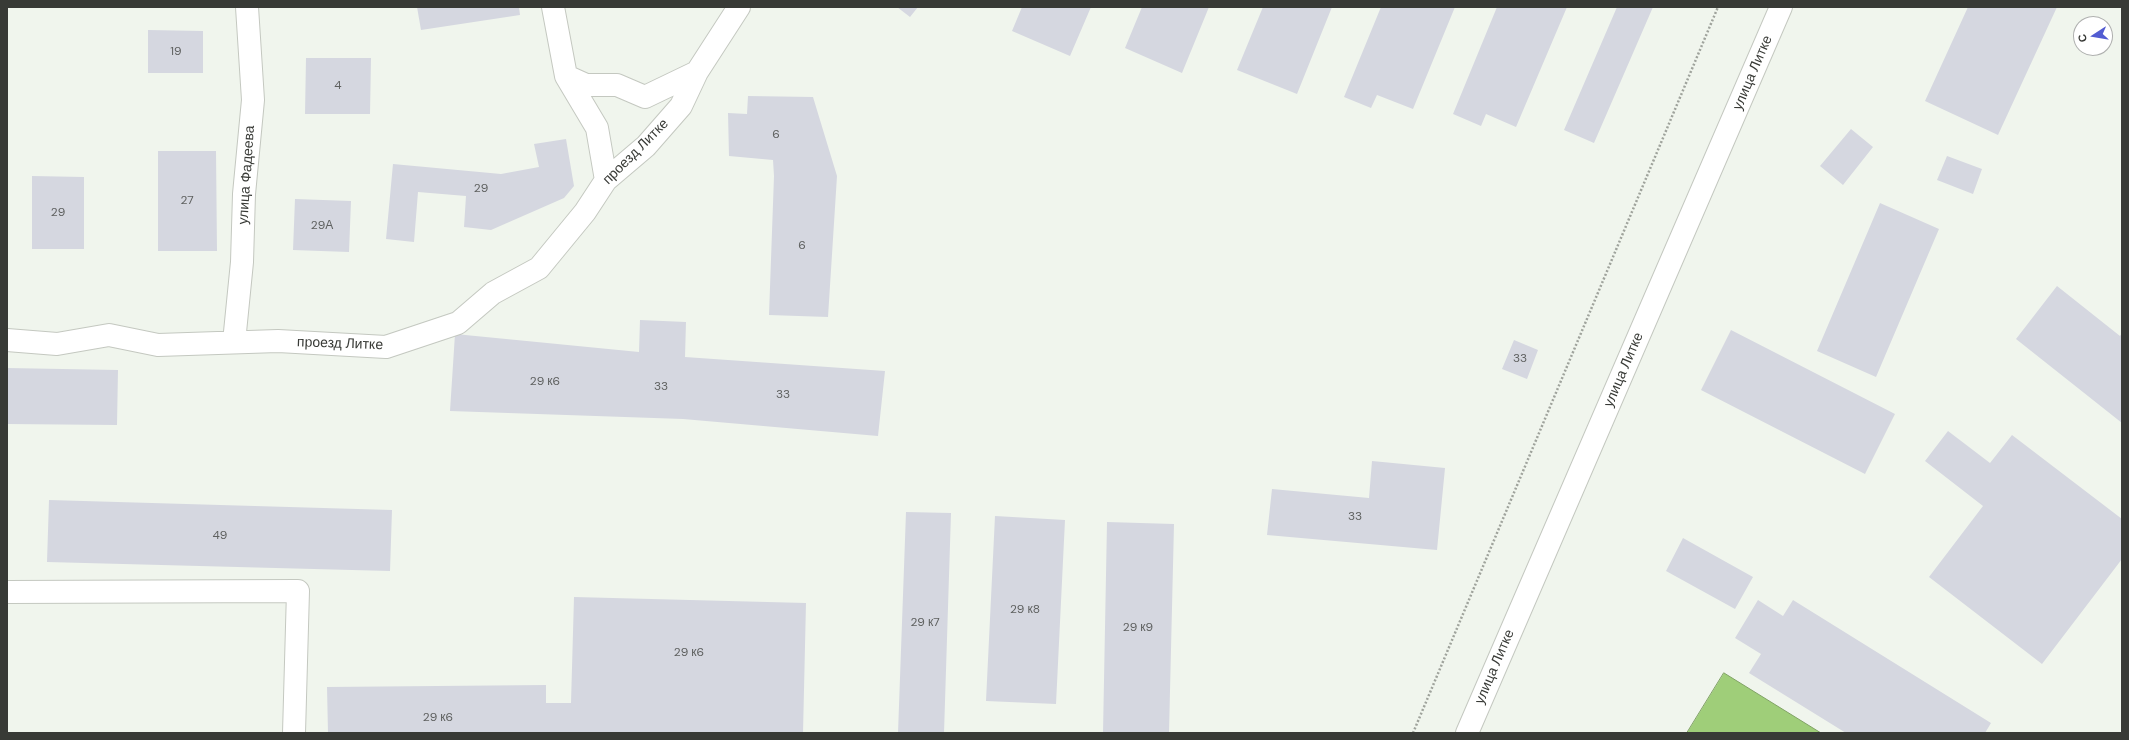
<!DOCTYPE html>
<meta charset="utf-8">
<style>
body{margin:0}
#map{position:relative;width:2129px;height:740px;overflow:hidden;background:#f0f5ed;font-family:"DM Sans",sans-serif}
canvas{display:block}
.frame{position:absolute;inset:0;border:8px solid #383a36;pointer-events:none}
.north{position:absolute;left:2073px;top:16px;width:40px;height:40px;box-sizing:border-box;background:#fff;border:1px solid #afb0af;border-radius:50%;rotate:258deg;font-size:11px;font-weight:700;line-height:16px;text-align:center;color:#383a36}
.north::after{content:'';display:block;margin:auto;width:14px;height:18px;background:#525cd2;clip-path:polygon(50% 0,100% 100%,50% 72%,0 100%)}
</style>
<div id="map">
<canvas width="2129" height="740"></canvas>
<div class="frame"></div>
<div class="north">С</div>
</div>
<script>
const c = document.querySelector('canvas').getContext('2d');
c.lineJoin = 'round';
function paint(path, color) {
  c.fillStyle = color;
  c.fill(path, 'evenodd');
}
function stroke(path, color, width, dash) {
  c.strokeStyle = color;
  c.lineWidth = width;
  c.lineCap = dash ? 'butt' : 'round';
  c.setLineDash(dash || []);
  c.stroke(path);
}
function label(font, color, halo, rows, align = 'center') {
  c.font = font + ' "DM Sans",sans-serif';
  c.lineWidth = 3;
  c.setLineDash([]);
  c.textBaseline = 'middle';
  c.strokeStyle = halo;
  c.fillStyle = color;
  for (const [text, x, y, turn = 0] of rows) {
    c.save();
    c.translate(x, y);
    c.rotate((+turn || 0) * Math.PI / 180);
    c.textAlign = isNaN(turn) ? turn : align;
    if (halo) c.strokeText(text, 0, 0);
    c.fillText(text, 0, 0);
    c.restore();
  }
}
const water = new Path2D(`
 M1724 673 1821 733H1687Z`);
paint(water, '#9fce79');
stroke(water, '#80a265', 1);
paint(new Path2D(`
 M417 7H519L520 15 421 30Z
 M897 7H918L910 17Z
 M1022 7H1091L1070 56 1012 31Z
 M1142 7H1209L1182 73 1125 48Z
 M1263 7H1332L1297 94 1237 70Z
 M1381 7H1455L1413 109 1377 95 1371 108 1344 97Z
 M1497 7H1567L1516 127 1486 114 1481 126 1453 114Z
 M1617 7H1653L1594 143 1564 130Z
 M1968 7H2057L1998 135 1925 101Z
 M148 30 203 31V73H148Z
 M306 58H371L370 114H305Z
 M748 96 813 97 837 176 828 317 769 315 774 176 773 160 729 156 728 113 747 114Z
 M1851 129 1873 147 1843 185 1820 166Z
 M566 139 574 186 564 198 491 230 464 227 466 196 418 192 414 242 386 239 393 164 501 174 539 167 534 144Z
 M158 151H216L217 251H158Z
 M1947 156 1982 169 1973 194 1937 180Z
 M32 176 84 177V249H32Z
 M295 199 351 201 349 252 293 250Z
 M1880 203 1939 229 1876 377 1817 351Z
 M2057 286 2120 336 2122 333V423L2016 339Z
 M640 320 686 322 685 357 885 371 878 436 683 419 450 411 455 334 639 352Z
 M1731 330 1895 414 1865 474 1701 390Z
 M1514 340 1538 350 1527 379 1502 369Z
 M7 368 118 370 117 425 7 424Z
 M1948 431 1990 463 2012 435 2122 519V559L2042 664 1929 577 1983 506 1925 461Z
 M1372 461 1445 468 1437 550 1267 535 1272 489 1369 498Z
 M49 500 392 510 390 571 47 562Z
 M906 512 951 513 944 733H898Z
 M995 516 1065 520 1056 704 986 701Z
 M1107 522 1174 524 1169 733H1103Z
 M1683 538 1753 577 1735 609 1666 571Z
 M574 597 806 603 803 733H328L327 687 546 685V703H571Z
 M1758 600 1783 616 1793 600 1991 723 1985 733H1846L1749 673 1761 654 1735 638Z`), '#d5d7e0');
const minor = new Path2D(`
 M553 7 566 76 597 128 606 180
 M566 76 586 85H617L645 97 697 72
 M7 340 57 344 109 335 158 345 278 341 386 347 458 323 493 293 539 268 585 212 606 180 646 146 681 106 697 72 739 7
 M234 342 242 262 244 194 253 100 247 7
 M7 592 298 591 294 733`);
const major = new Path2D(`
 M1467 733 1781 7`);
stroke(minor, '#c4c8c0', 24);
stroke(major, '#c4c8c0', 24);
stroke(new Path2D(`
 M1413 733 1718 7`), '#9fa39c', 2.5, [2, 2]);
stroke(minor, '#fff', 22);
stroke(major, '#fff', 22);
label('12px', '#5f6160', null, [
 ["19",176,52],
 ["4",338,86],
 ["6",776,135],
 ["29",481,189],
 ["27",187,201],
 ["29",58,213],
 ["29А",322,226],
 ["6",802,246],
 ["33",1520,359],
 ["29 к6",545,382],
 ["33",661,387],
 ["33",783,395],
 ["33",1355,517],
 ["49",220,536],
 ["29 к8",1025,610],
 ["29 к7",925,623],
 ["29 к9",1138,628],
 ["29 к6",689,653],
 ["29 к6",438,718]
]);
label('14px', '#383a36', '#fff', [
 ["улица Литке",1753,73,-67],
 ["проезд Литке",636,152,-45],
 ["улица Фадеева",247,175,-86],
 ["проезд Литке",340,344,2],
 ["улица Литке",1624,370,-67],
 ["улица Литке",1495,667,-67]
]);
</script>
